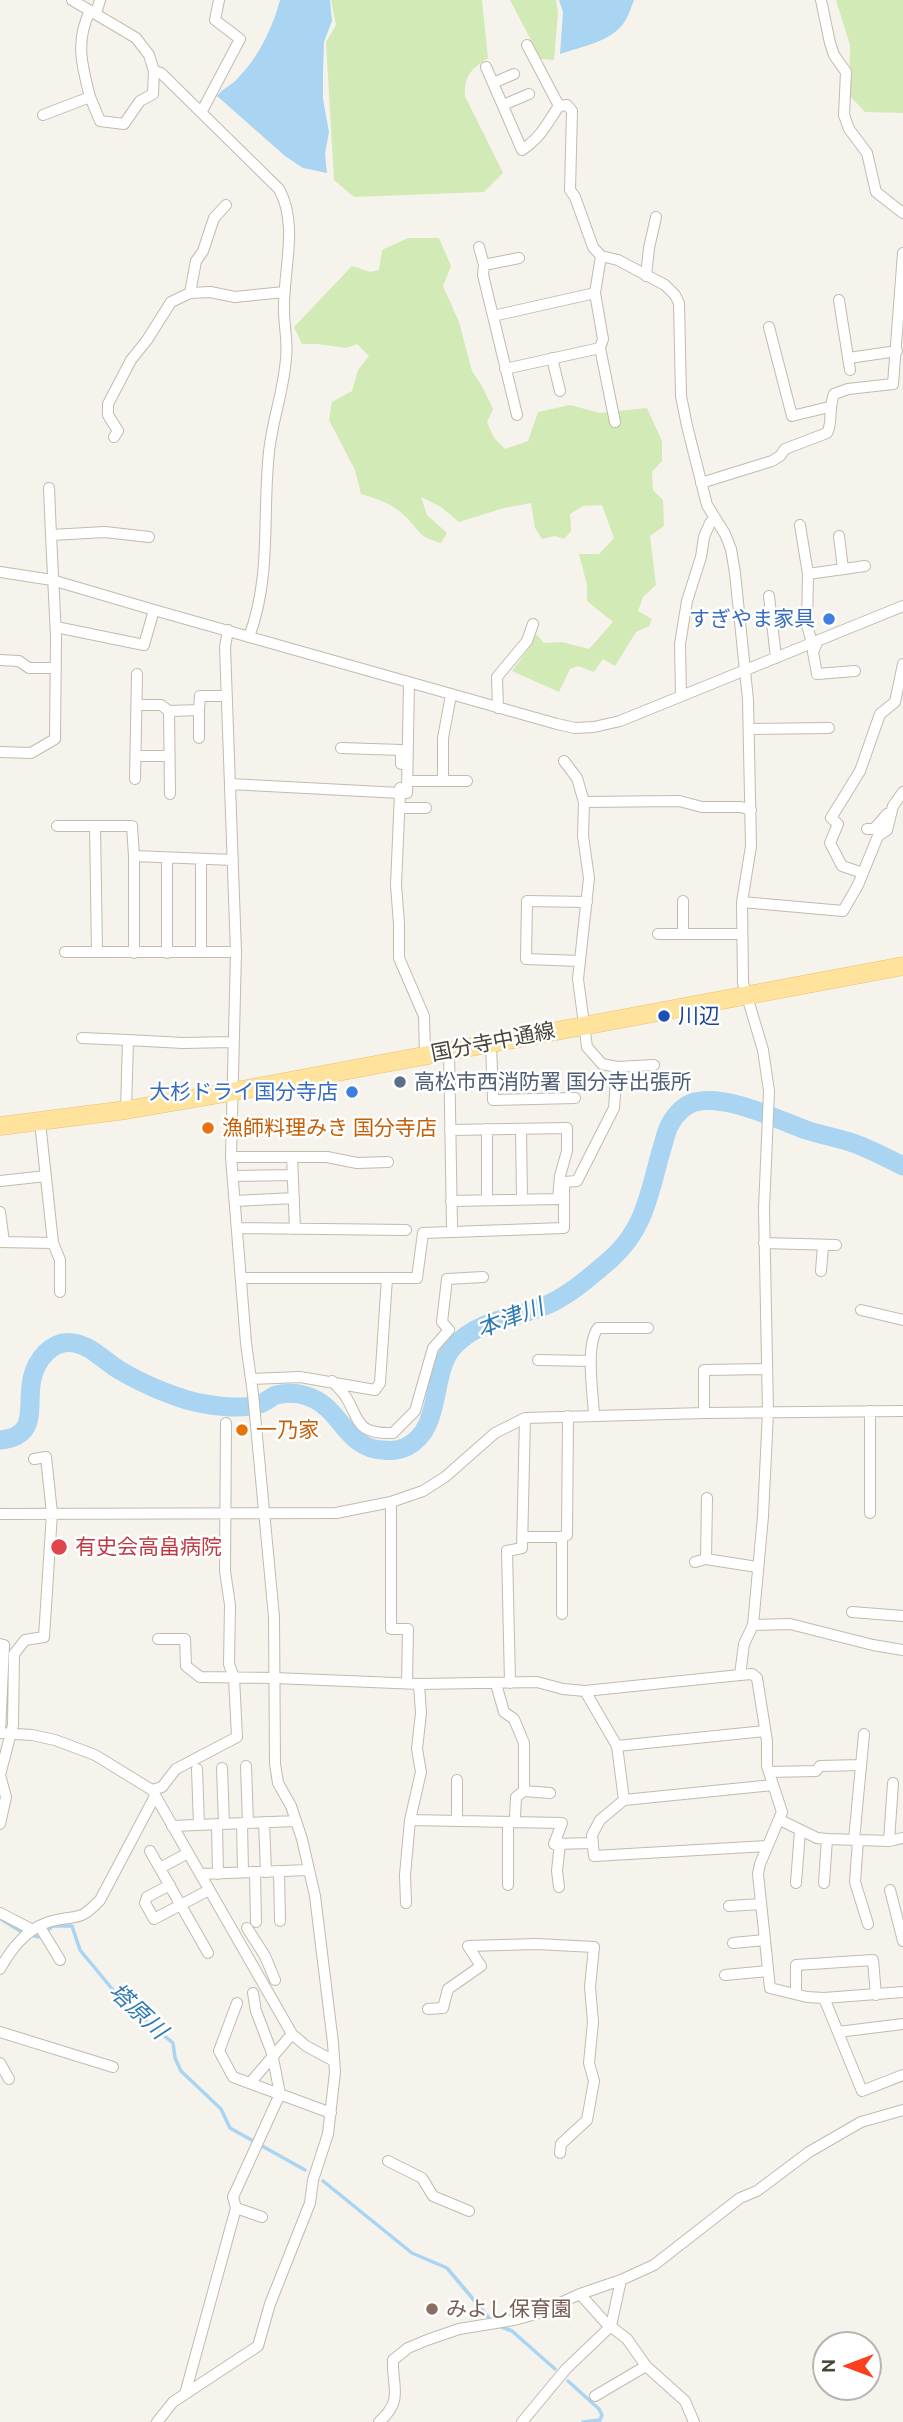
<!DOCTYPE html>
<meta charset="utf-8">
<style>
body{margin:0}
#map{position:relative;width:903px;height:2422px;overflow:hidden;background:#f6f3ec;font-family:Ubuntu,sans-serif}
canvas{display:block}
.north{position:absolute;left:812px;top:2331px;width:70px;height:70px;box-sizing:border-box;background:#fff;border:2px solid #b7b4b0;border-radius:50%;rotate:270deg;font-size:19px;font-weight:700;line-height:28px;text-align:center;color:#4b4439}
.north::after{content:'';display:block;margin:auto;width:24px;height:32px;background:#fc3f1d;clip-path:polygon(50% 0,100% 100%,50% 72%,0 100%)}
</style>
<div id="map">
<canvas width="903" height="2422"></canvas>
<div class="north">N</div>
</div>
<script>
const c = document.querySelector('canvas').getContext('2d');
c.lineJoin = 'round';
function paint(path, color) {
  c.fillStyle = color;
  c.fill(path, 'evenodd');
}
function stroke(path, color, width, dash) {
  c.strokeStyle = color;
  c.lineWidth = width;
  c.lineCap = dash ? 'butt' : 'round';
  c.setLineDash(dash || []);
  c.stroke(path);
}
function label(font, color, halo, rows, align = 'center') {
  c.font = font + ' Ubuntu,"Noto Sans JP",sans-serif';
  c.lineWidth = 5;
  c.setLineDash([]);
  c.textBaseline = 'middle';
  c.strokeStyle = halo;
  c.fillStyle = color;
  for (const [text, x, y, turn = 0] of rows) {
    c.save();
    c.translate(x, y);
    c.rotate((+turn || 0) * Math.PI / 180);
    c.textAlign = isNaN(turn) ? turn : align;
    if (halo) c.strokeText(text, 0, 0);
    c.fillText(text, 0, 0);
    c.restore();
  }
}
paint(new Path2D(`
 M331 0H482L488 58C471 69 464 76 465 96L503 173 484 192 354 197 334 180 326 42 336 25Z
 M510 0H556L558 13 554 60 541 59Z
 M836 0H903V113L865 112 849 95 850 45Z
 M408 238H439L451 266 443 286 459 322 472 371 482 386 493 409 487 422 494 438 505 449 528 441 538 412 570 405 600 413 647 408 662 441V461L652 472 653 490 663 500 664 526 650 536 656 585 643 597 638 611 652 619 649 626 636 632 615 666 603 659 594 672 578 666 570 669 559 692 512 671 527 651 536 634 544 643 562 642 589 649 613 622 587 601V585L579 554H599L614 538 602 505 583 506 570 514 571 531 564 539 555 536 542 539 535 528 531 503 504 508 459 522 441 507 421 497 427 515 447 533 441 543C417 536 422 533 406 517 393 504 378 499 361 494L355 470 329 420 332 402 352 391 358 370 369 356 357 344 346 348 318 344H302L294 327 352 266 370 272 379 270 382 250Z`), '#d2eab5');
paint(new Path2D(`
 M280 0H330L332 21 324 42 323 73V99L329 132 325 154 327 173 303 168 285 156 217 96C223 88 232 85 238 78 258 58 273 27 280 0Z
 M559 0H634C631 7 629 15 625 21 614 41 580 47 560 54L563 12Z`), '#a9d4f2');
stroke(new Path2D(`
 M1 1919 20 1931
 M32 1935 38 1937 53 1926H72L80 1950 123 2002 173 2043 175 2058 181 2071 221 2109 230 2128 305 2170
 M323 2181 412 2253 447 2268 489 2318
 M499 2326 512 2331 555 2369
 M568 2381 599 2409 602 2415 600 2420 583 2422`), '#a9d4f2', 3.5);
stroke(new Path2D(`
 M0 1440C40 1436 26 1407 32 1379 36 1360 52 1339 74 1343 92 1346 105 1362 121 1371 143 1384 179 1400 205 1404 222 1407 243 1409 260 1404 266 1402 271 1397 276 1395 288 1392 301 1393 312 1398 341 1410 347 1449 383 1450 391 1451 398 1451 406 1447 444 1429 429 1373 454 1346 477 1321 512 1318 542 1307 568 1297 591 1276 612 1258 644 1229 649 1195 660 1155 663 1146 665 1135 669 1126 675 1115 683 1105 695 1102 727 1094 776 1119 806 1130 822 1135 838 1138 853 1143 870 1149 887 1158 903 1166`), '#a9d4f2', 19);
const minor = new Path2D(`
 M72 0 136 38 149 55 154 71 161 73 279 189C299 225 283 271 284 310 284 326 288 342 286 358 284 390 272 421 269 452 262 516 272 575 249 637
 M821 0 830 43 834 55 846 72 844 115 849 129 867 153 876 192 903 213
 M96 14 100 0
 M527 45 559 106 567 105 572 111 570 190 575 197 593 247 601 256 618 260 665 285 675 295 679 303 681 396 687 426 707 505 725 534 731 549 735 573 748 700 751 846 742 902 743 983 763 1050 769 1091 764 1209 768 1412 763 1516 753 1625 744 1644 740 1675 752 1674 757 1678 767 1741V1766L782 1812 760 1864 758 1874 770 1988 807 1997 824 1998 903 1992
 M486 67 522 150C542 136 546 125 559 106
 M493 83 514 74
 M90 97 100 121 124 124 140 101 153 94 154 71
 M503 105 529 94
 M202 111 240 39 215 20 219 0
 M43 115 90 97C82 66 75 41 90 11
 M226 205 214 218 203 251 196 261 190 293 210 292 235 297 284 292
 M479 247 484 265
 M601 256 595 293 603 339 600 348 615 422
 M646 276 649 248 656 217
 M839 300 850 370
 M493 316 483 275 484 265 519 258
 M769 327 792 416 829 407
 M552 358 560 391
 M849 358 897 351
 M505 369 600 348
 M517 415 493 316 595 293
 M114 437 118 431 108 415V404L131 360 147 340 171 302 190 293
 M701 483 772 461 780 456 785 449 827 433C833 423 828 409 834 394L848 389 893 384 903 253
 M49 488 51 535
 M800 525 808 574 807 625 812 643
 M839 536 843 569
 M0 572 52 580 154 610 557 724 575 728 594 727 620 721 903 606
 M808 574 865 566
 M769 596 776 658
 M56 627 144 645 154 610
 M818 640 813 652 817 674 855 671
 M0 660 19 661 29 668H56
 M409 683 407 793H400L396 885 399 924V958L424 1016 425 1054
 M681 696 680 644 687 601 701 557 704 537 710 523 714 518
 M137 705H161L169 711 199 710 200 696H227
 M498 708 497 677 527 641 533 624
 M199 710V738
 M169 711 170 794
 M749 729 829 728
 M341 748 401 750V764
 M0 752 31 753 55 739 56 636 51 535 105 532 149 537
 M136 756H169
 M564 761 577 778 584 802
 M135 779 137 674
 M407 781H467
 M443 781V738L451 695
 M230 784 400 793V788
 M401 808H426
 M57 826H132L134 856 233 860
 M95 826 97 952
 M867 829H874L887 814
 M134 856V953
 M167 859V953
 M201 859V952
 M863 873 842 866 830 843 838 824 831 818 860 771 880 714 895 702 903 664
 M683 901V934
 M742 902 843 911 858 885 878 836 887 830 893 806 903 792
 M658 934H742
 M65 952H236
 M580 961 526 959 527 901 587 902
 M82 1038 128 1040
 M491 1043 493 1100 575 1098
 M449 1050 452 1226
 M617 1067 654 1065
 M126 1110 128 1040 183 1043 232 1042
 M40 1122 53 1243 60 1260V1292
 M487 1129V1200
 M521 1129 522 1199
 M450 1130 567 1128V1151L560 1176 558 1199 451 1201
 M231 1157H327L357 1163 388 1162
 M292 1157 295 1229
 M233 1176 293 1175
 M0 1181 46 1176
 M235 1201 294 1198
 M0 1212 4 1242
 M237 1228 406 1230
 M0 1242 53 1243
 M764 1243 836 1245
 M821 1271 823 1245
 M241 1278H417L423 1233 564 1228V1182L577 1181 614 1108 617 1067 602 1064 587 1047 578 979 589 878 583 836 584 802 679 801 702 807H741L751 810
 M861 1310 903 1320
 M538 1360 591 1361
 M251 1379 300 1377 375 1390 380 1383 387 1278
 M332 1381C336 1385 340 1390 344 1394 361 1420 354 1434 393 1433L415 1411 433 1348 449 1330 442 1322 447 1279 483 1277
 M870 1411V1513
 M704 1413V1370L767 1369
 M594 1415C593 1393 585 1345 598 1328H648
 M391 1502V1629H408L407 1683
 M0 1514 336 1513 391 1502 423 1491 445 1477 495 1433 525 1418 704 1413 903 1411
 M523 1537H562L567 1535 568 1416
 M562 1537V1614
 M706 1559 707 1498
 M695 1562 706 1559 757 1567
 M852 1612 903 1616
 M753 1625 790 1624 873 1645 903 1650
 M158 1639H185L186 1666 200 1677 275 1678 419 1684 537 1682 563 1689 585 1691 740 1675
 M0 1644 4 1645 0 1733 32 1735 55 1740 95 1755 152 1790 292 2034 306 2046 334 2061
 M510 1683 507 1551 522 1548 525 1418
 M496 1684 504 1712 514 1719 524 1743V1791L516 1797 515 1817
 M585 1691 617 1746 624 1800
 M617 1746 765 1731
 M246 1766 248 1823
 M222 1768 224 1824
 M197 1769 199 1825
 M769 1772 816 1771 820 1766 861 1765
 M457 1780V1821
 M152 1790 162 1787 176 1769 237 1737 234 1678 229 1664 230 1605 225 1571 226 1423
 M524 1791 550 1793
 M410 1820 562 1823 554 1844 592 1843
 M780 1820 817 1838 827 1839 889 1841 903 1838
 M264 1822 266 1872
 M508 1822V1885
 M242 1823 243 1872
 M0 1824 6 1797 0 1775 13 1725 14 1654 25 1640 44 1637 52 1513 46 1457 34 1459
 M217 1824 218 1874
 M172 1826 296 1821
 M854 1840 864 1734
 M858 1840 855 1882 868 1924
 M889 1841 893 1783
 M767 1846 594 1856 592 1835 600 1820 624 1800 773 1785
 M150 1851 208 1953
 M160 1868 188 1853
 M279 1871 280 1921
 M255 1872 256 1922
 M200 1874 309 1870
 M796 1883 800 1831
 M824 1883 827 1839
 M170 1885 147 1897 145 1903 154 1919 209 1890
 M559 1887 557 1871 560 1843
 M890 1890 903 1941
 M406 1903 405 1875 410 1820 421 1772 417 1749 421 1713 419 1684
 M729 1906 761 1904
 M0 1913 33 1930
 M40 1927 60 1960
 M247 1928 265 1956 275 1980
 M733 1943 765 1940
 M0 1969C11 1949 28 1927 52 1921 78 1914 78 1923 100 1900L155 1796
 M725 1975 768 1971
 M253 1993 256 2011 272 2053 280 2094 233 2197 236 2208 262 2217
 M796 1993V1965L873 1960 876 1995
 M824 1998 862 2091 903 2075
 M237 2003 219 2051 233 2077 331 2113
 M428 2009 443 2008 448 1989 481 1966 468 1946 537 1944 594 1947 590 1987 593 2022 589 2063 594 2081 587 2120 561 2144 560 2153
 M0 2032 113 2067
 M838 2032 903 2024
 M0 2063 9 2079
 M250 2083 292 2034
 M388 2161 422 2178 433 2196 469 2211
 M580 2294 605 2322 627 2339 646 2366 685 2401 694 2422
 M185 2394 236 2208
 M595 2396 646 2366
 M157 2422 173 2402 258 2346 270 2304 310 2203 313 2180 328 2134 335 2072 333 2043 315 1896 302 1839 291 1806 278 1783 275 1764 274 1617 253 1394 246 1343 231 1157 236 952 225 647 228 630
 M379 2422C404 2400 392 2388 393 2360L408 2348 427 2340 459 2329 514 2320 536 2314 580 2294 621 2280 654 2265 740 2198 757 2191 809 2152 861 2122 903 2110
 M522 2422 566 2369 611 2326 621 2280`);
const primary = new Path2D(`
 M0 1126 126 1110 231 1092 903 966`);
stroke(minor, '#c2bbae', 12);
stroke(primary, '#e6c16a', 19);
stroke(minor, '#fff', 10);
stroke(primary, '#ffe39c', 18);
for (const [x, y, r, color] of [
 [829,619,7,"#3f7fe0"],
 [664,1016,7,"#1a4fb4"],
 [400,1082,7,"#5c6f8a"],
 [352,1092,7,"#3f7fe0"],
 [208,1128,7,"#e8710a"],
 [242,1430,7,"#e8710a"],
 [59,1547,9,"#e0444e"],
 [432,2309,7,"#8d6e63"]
]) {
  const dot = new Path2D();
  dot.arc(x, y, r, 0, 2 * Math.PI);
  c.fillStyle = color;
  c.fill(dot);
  stroke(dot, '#fff', 2.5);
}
label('21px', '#366cbe', '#fff', [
 ["すぎやま家具",815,619],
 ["大杉ドライ国分寺店",338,1092]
], 'right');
label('21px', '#164399', '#fff', [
 ["川辺",678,1016]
], 'left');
label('21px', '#4b4439', '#fff', [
 ["国分寺中通線",493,1042,-11]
]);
label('21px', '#4e5e75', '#fff', [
 ["高松市西消防署 国分寺出張所",414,1082]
], 'left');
label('21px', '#c56008', '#fff', [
 ["漁師料理みき 国分寺店",222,1128],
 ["一乃家",256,1430]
], 'left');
label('21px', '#be3a42', '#fff', [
 ["有史会高畠病院",75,1547]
], 'left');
label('21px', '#785e54', '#fff', [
 ["みよし保育園",446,2309]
], 'left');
label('italic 23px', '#2e7ab2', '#fff', [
 ["本津川",510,1318,-21],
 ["塔原川",138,2011,43]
]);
</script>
